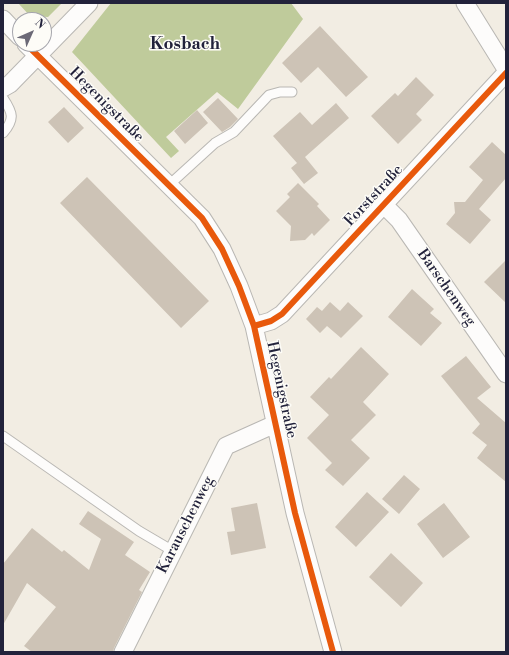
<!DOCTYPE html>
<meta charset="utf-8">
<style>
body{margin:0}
#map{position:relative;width:509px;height:655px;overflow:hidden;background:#f2ede3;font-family:"Libre Bodoni",serif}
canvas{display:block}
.frame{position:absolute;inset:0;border:4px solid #22223b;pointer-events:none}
.north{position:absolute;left:12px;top:12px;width:40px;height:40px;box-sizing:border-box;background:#fdfcf7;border:1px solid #a5a5ac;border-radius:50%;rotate:45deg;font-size:11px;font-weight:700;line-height:16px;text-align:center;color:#22223b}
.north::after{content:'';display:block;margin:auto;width:14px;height:18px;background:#6b6976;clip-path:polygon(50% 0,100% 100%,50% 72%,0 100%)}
</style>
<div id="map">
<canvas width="509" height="655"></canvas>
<div class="frame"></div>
<div class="north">N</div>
</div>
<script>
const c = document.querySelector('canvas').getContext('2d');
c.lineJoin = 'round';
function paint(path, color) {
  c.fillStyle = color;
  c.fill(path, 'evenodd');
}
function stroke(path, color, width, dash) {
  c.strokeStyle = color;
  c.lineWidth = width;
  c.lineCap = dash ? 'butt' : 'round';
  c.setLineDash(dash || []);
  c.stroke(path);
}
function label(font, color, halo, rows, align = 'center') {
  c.font = font + ' "Libre Bodoni",serif';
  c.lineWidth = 3;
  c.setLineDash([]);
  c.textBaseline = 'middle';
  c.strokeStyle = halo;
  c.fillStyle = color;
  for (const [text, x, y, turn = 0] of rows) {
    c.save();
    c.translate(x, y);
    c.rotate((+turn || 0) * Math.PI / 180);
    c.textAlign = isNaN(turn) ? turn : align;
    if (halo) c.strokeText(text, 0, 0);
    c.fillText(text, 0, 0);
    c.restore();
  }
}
paint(new Path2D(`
 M18 3H62L48 17 30 16Z
 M111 3H291L303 19 238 109 217 92 166 137 179 151 171 158 72 52Z`), '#bfcb9b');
paint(new Path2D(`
 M320 26 368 77 346 97 318 67 301 83 282 63Z
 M416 77 434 95 416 114 422 120 398 144 371 116 395 93 398 96Z
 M218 98 238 119 230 127 222 132 203 112Z
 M336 103 349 118 305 157 318 173 304 184 291 168 297 163 273 136 300 112 312 125Z
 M64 107 84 128 68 143 48 122Z
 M197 110 208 123 185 144 174 131Z
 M492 142 506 155V178L479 209 491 220 470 244 446 224 455 213 454 202H465L483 180 469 167Z
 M87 177 209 301 181 328 60 203Z
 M298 183 319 204 317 206 330 220 314 236 312 233 305 240 290 241 291 226 276 211 290 197 287 194Z
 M506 260V303L484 282Z
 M412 289 434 309 430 313 442 323 421 346 388 317Z
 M330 302 340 311 348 302 363 316 341 338 327 326 320 333 306 319 317 307 322 311Z
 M361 347 389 374 363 402 376 415 351 440 370 458 343 486 325 470 332 463 307 438 329 415 310 397 329 377 331 379Z
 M466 356 491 387 477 398 506 423V482L477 458 487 445 472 433 480 424 441 376Z
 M404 475 420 489 399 514 382 499Z
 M367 492 389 512 356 547 335 527Z
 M257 503 266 548 231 555 227 532 235 531 231 508Z
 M444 503 470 537 443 558 417 524Z
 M88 511 134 542 125 555 150 572 139 590 142 592 114 648 113 652H32L24 646 56 607 27 583 3 625V564L32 528 62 552 64 550 89 570 101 539 79 524Z
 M391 553 423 583 401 607 369 577Z`), '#cdc3b6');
const lane = new Path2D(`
 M3 98C13 113 15 119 3 133
 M169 185 215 143 234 132 269 95 280 92H292
 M3 436 139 531 173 551`);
const street = new Path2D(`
 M465 3 506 69
 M3 19 20 37
 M26 44 202 218 222 249 239 286 254 326 295 513 333 652
 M3 88 10 84 89 3
 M383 204 399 220 506 374
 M254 326 271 321 282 314 506 73
 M123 652 226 446 275 424`);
stroke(lane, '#b9b7b3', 11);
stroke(street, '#b9b7b3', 19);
stroke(lane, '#fdfcfb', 9);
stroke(street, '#fdfcfb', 17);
stroke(new Path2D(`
 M26 44 202 218 222 249 239 286 254 326 295 513 333 652
 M254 326 271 321 282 314 506 73`), '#e8590c', 6);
label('15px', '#22223b', '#fdfcf7', [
 ["Hegenigstraße",106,105,45],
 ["Forststraße",374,196,-47],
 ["Barschenweg",446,288,55],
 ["Hegenigstraße",281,390,78],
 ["Karauschenweg",186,525,-63]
]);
label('bold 17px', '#22223b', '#fdfcf7', [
 ["Kosbach",185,45]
]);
</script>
